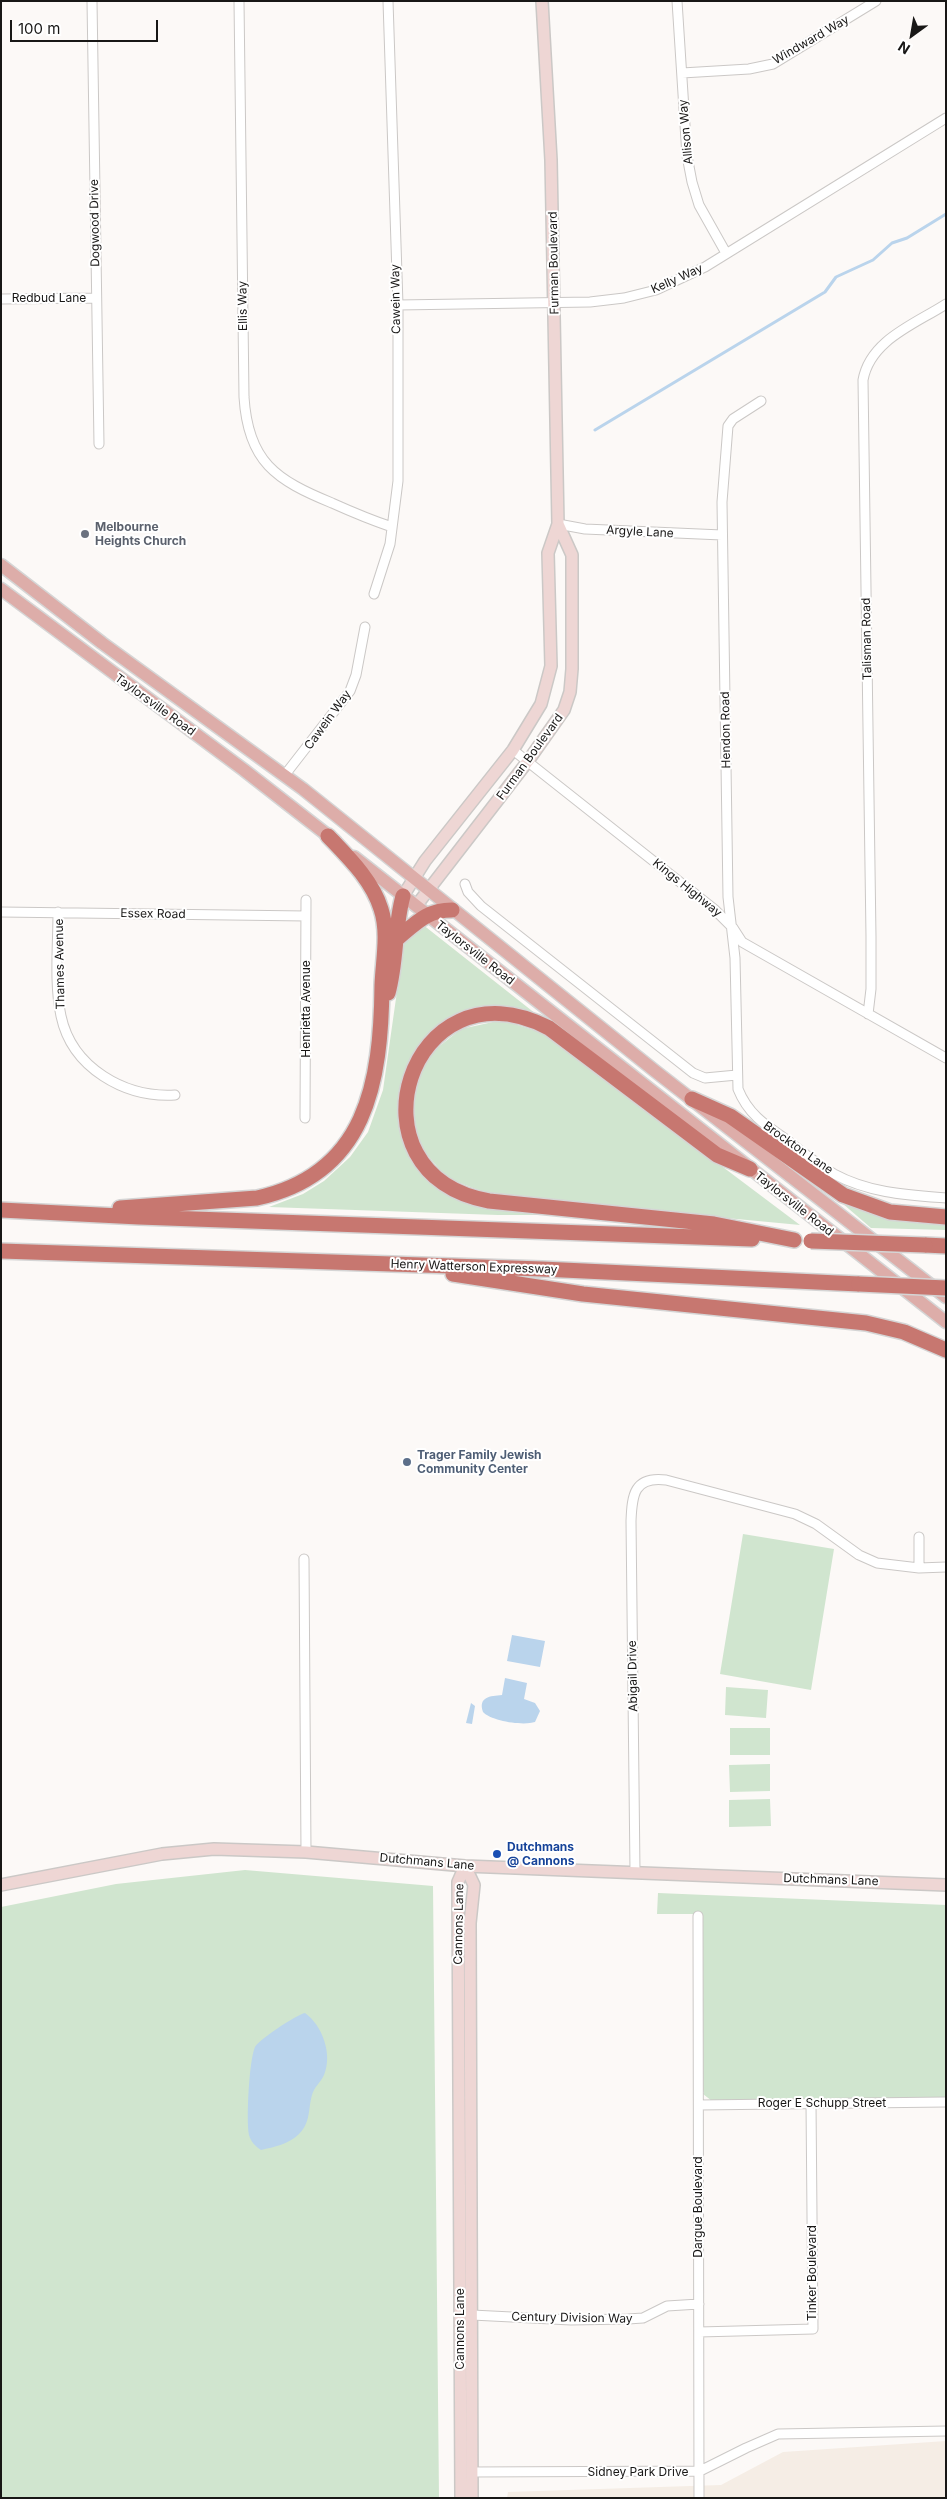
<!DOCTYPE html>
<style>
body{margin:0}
#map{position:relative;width:947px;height:2499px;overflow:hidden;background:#fcf9f7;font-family:Inter,sans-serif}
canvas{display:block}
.frame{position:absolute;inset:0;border:2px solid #181716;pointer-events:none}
.north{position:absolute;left:887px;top:10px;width:50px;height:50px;-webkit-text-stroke:4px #fff;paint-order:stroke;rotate:212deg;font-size:14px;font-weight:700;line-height:20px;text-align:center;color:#181716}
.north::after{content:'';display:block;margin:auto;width:18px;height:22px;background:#181716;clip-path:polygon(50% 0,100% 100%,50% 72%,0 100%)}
.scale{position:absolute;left:10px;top:20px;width:148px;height:22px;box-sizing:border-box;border:2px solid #181716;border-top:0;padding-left:6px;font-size:15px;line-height:18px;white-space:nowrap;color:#181716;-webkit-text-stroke:4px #fff;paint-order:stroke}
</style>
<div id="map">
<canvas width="947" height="2499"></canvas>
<div class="frame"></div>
<div class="north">N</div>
<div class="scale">100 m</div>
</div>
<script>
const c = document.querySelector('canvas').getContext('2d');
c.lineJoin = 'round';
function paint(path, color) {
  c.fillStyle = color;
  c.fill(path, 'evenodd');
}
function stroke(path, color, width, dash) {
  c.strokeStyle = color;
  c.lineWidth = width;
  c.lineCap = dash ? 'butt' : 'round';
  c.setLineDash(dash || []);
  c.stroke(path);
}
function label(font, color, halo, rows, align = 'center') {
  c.font = font + ' Inter,sans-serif';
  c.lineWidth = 4;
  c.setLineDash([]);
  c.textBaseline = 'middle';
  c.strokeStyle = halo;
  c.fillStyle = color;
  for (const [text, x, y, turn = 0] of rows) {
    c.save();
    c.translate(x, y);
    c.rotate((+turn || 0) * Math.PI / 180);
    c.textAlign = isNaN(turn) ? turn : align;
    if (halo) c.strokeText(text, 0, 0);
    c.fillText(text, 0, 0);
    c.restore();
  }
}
paint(new Path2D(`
 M946 2441V2498H507L508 2492 721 2485 783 2452Z`), '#f5ede5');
paint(new Path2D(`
 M422 924 536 1014 535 1015C499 1004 496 1009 464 1025 452 1031 429 1039 420 1047 414 1052 410 1063 407 1070 386 1118 411 1176 458 1198 485 1211 521 1211 551 1215H498L269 1207 303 1194 324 1181 350 1157 368 1132 383 1090 403 949 405 941Z
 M502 1020 546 1034 800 1225 494 1196 447 1178 422 1149 413 1124 415 1085 432 1052 461 1029Z
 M835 1197 878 1215 946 1222V1230L871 1228Z
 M743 1534 834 1549 811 1690 720 1674Z
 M726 1687 768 1690 766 1718 725 1715Z
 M730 1728H770V1755H730Z
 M770 1764V1791L730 1792 729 1765Z
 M770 1799 771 1826 729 1827V1800Z
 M245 1870 433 1886 439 2498H1V1907L116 1884Z
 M658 1893 946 1905V2101H712L703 2094 704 2092 699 2090V1914H657Z`), '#d0e5cf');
paint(new Path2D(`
 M512 1635 545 1641 540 1667 507 1661Z
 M505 1678 527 1683 524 1699 535 1703 540 1711 535 1722C523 1726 491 1721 483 1712 478 1697 490 1696 502 1695Z
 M471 1703 475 1706 472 1724 466 1723Z
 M305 2013C322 2025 333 2054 324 2075 321 2082 314 2087 312 2095 308 2109 311 2122 299 2134 289 2144 274 2147 261 2150 255 2146 251 2142 249 2135 246 2121 249 2060 255 2047 260 2039 296 2015 305 2013Z`), '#bad4ec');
stroke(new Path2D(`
 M595 430 825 292 836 277 873 260 892 243 907 238 946 214`), '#bad4ec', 3);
const street = new Path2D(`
 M92 1 99 444
 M239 1 244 397C248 462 276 480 332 503 352 512 371 520 392 527
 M677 1 687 156 692 182 699 205 726 253
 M682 73 749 69 773 64 876 1
 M1 299 96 298
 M398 305 590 302 624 298 656 290 705 267 946 118
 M761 401 733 419 728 426 722 502 728 897 735 958 738 1089C748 1114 765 1125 787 1140 802 1152 817 1164 834 1174 869 1193 907 1195 946 1198
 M558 524 585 529 722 535
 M374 594 390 544 398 481V305L388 1
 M513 750 714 909 733 928 742 942 946 1058
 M284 776 350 691 356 675 365 627
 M465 884 468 892 481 906 693 1073 705 1078 737 1075
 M1 912 306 916
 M58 912C58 946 54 983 61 1016 72 1068 125 1098 175 1095
 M868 1014 871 989V936L863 380C870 340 915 324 946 304
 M305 1118 306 900
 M919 1537V1568
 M304 1559 306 1852
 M635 1871 631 1521C632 1495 634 1476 666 1480L795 1514 816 1524 859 1555 877 1563 919 1568 946 1567
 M698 1916 699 2498
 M699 2105 946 2102
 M472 2315 571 2320 628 2319 643 2318 667 2306 699 2304
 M699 2332 813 2329 811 2103
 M472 2472 700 2471 746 2448 778 2434 946 2431`);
const secondary = new Path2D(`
 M403 896 425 861 513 750 541 704 551 666 548 553 558 524 551 160 542 1
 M416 906 528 761 564 710 570 692 572 669V555L558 524
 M465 1866 474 1885 470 1923 472 2498
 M1 1885 162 1854 214 1849 306 1852 465 1866 946 1885
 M461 2498 458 1882 465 1866`);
const primary = new Path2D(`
 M1 565 102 643 303 789 655 1071 946 1297
 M1 589 244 770 335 841
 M354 857 946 1322`);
const highway = new Path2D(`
 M398 938C416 923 427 910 452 910
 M388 993C397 961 394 928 403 896
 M692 1099 730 1116 843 1195 890 1212 946 1217
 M750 1169 717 1155 549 1028C409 956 341 1175 489 1201L714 1224 794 1240
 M120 1208 257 1198C367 1174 381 1082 382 985 383 960 389 933 381 909 372 880 349 858 328 836
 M1 1210 139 1217 752 1239
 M925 1245 946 1246
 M1 1251 542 1269 859 1284
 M453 1274 583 1294 866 1323 904 1332 946 1350`);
stroke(street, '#cbc8c6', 11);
stroke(secondary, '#cbc8c6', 14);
stroke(primary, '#d5d5d5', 15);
stroke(highway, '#d5d5d5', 18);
stroke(street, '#fff', 9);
stroke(secondary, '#eed6d4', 11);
stroke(primary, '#ddada9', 12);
stroke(highway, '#c77770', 15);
const highwayBridge = new Path2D(`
 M811 1241 925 1245
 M859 1284 946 1288`);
stroke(highwayBridge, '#d5d5d5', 18, []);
stroke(highwayBridge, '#c77770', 15);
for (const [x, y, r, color] of [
 [85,534,5,"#6b7280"],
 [407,1462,5,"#5c6f8a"],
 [497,1854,5,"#1a4fb4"]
]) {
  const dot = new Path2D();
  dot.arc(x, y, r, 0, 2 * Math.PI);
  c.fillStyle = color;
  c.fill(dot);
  stroke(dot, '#fff', 2);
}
label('12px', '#181716', '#fff', [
 ["Windward Way",811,40,-30],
 ["Allison Way",686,132,-95],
 ["Dogwood Drive",95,223,-91],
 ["Furman Boulevard",554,263,-91],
 ["Kelly Way",677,279,-24],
 ["Redbud Lane",49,298],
 ["Cawein Way",396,299,-91],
 ["Ellis Way",243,306,-91],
 ["Argyle Lane",640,532,3],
 ["Talisman Road",867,639,-91],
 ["Taylorsville Road",155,705,36],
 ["Cawein Way",328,720,-54],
 ["Hendon Road",726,730,-91],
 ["Furman Boulevard",530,757,-54],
 ["Kings Highway",687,888,39],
 ["Essex Road",153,914,1],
 ["Taylorsville Road",475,953,38],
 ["Thames Avenue",60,964,-91],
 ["Henrietta Avenue",306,1009,-90],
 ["Brockton Lane",798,1148,35],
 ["Taylorsville Road",794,1204,38],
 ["Henry Watterson Expressway",474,1267,2],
 ["Abigail Drive",633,1676,-91],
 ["Dutchmans Lane",427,1862,5],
 ["Dutchmans Lane",831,1880,2],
 ["Cannons Lane",459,1924,-89],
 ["Roger E Schupp Street",822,2103],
 ["Dargue Boulevard",698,2207,-90],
 ["Tinker Boulevard",812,2273,-90],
 ["Century Division Way",572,2318,1],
 ["Cannons Lane",460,2329,-90],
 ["Sidney Park Drive",638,2472]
]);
label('bold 12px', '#5b616d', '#fff', [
 ["Melbourne",95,527],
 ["Heights Church",95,541]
], 'left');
label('bold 12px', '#4e5e75', '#fff', [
 ["Trager Family Jewish",417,1455],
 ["Community Center",417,1469]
], 'left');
label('bold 12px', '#164399', '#fff', [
 ["Dutchmans",507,1847],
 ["@ Cannons",507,1861]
], 'left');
</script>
